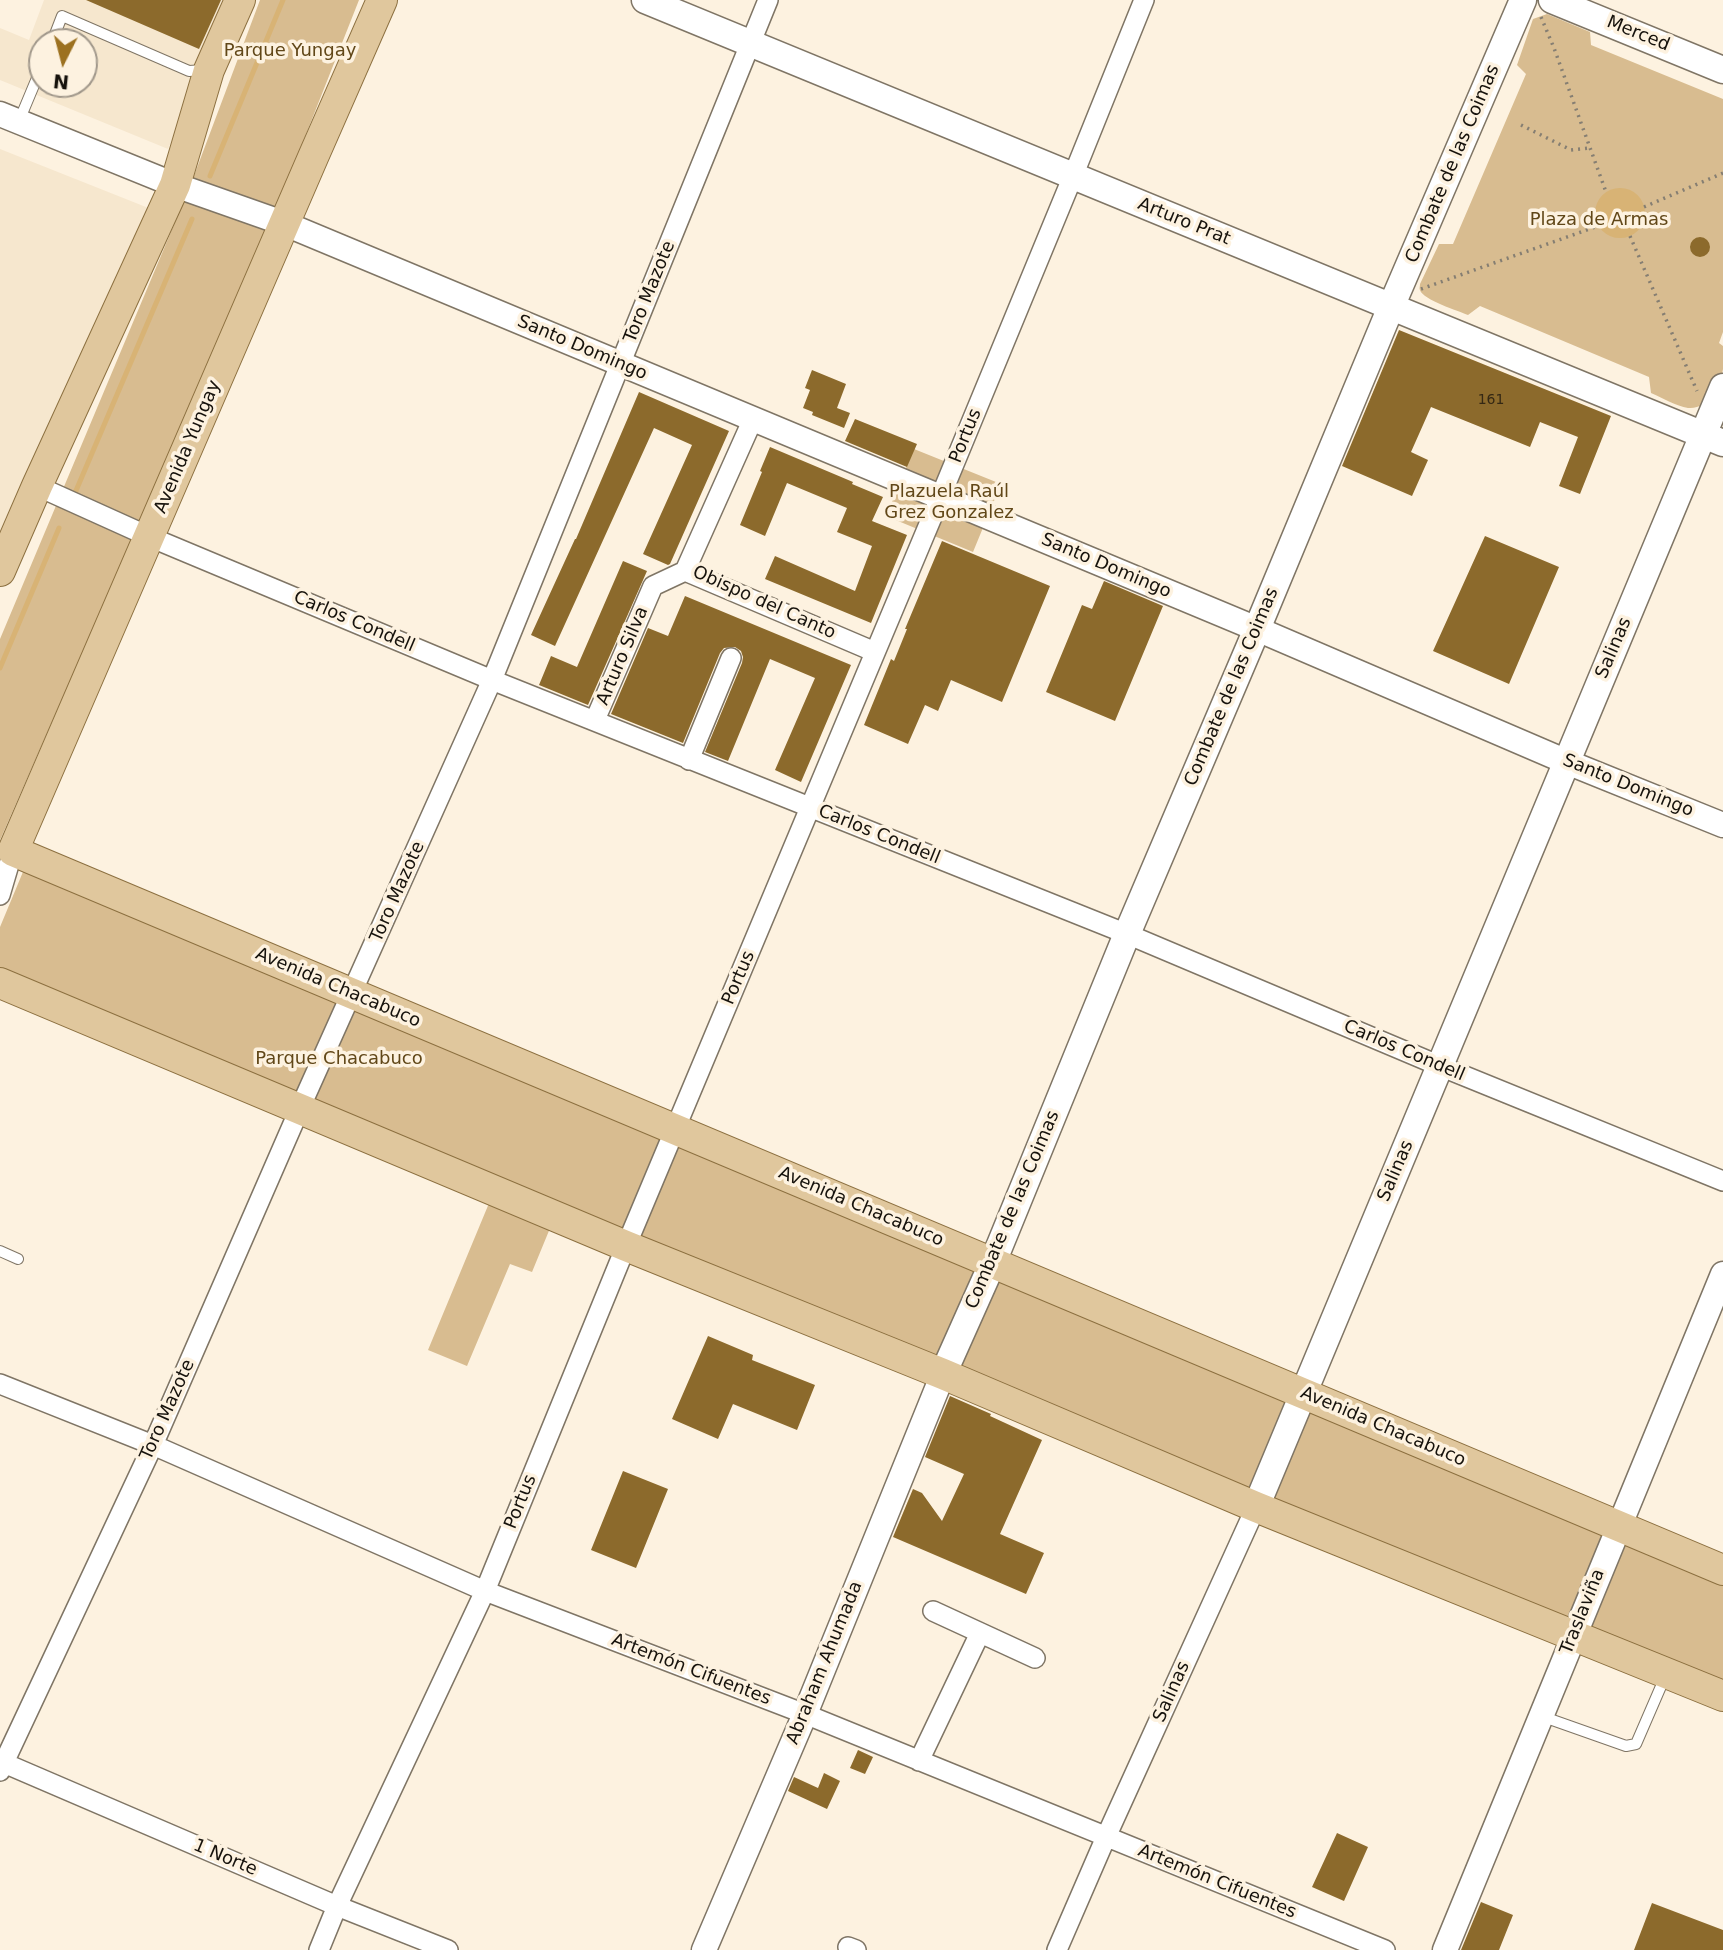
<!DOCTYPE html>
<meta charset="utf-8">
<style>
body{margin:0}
#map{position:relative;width:1723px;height:1950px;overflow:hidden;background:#fdf2e0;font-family:"DejaVu Sans",sans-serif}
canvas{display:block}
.north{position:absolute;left:28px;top:28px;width:70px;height:70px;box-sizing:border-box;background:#fdf2e0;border:2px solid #a1988b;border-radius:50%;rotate:186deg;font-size:19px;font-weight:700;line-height:28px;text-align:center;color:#16120c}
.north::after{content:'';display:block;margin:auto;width:24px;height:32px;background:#9c7120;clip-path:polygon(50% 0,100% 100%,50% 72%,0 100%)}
</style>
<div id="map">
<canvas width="1723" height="1950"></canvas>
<div class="north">N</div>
</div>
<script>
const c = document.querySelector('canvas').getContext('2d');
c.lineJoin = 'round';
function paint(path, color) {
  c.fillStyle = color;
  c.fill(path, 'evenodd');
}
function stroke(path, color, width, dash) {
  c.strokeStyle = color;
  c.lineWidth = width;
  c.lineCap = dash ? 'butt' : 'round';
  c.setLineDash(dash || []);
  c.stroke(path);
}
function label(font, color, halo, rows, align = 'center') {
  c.font = font + ' "DejaVu Sans",sans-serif';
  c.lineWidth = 7;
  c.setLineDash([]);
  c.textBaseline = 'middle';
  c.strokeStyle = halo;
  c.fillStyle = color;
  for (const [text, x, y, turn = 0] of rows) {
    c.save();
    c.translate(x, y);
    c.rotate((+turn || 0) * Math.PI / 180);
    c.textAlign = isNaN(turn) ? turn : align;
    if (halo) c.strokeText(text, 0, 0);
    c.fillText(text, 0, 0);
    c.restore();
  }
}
paint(new Path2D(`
 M44 0H232L168 149 0 80V28L29 40ZM42 42H84V84H42Z
 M0 149 151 209 0 535Z`), '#f6e7ce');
paint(new Path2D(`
 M260 0H359L269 228 0 840V639L189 189Z
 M1547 14 1590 32 1591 45 1723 99V332L1719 343 1723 346C1723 354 1723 362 1723 369 1720 386 1708 410 1688 408 1676 406 1663 398 1651 393L1649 377 1480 306 1468 315C1459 311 1423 300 1420 290 1419 289 1420 286 1420 284L1439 244H1453L1526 74 1517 65 1533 19Z
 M914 449 1001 484 973 552 886 516Z
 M25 867 1613 1540 1723 1584V1690L1575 1631 1122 1433 714 1270 0 969V927Z
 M492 1196 553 1221 532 1272 510 1264 467 1366 428 1350Z`), '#d8bc90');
paint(new Path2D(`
 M1595 213a25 25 0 1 1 50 0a25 25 0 1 1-50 0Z`), '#d8b375');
stroke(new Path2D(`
 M210 176 283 0
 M75 493 192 219
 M0 668 59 528`), '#d8b375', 5);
paint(new Path2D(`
 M86 0H221L199 49Z
 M1690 247a10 10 0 1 1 20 0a10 10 0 1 1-20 0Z
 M1399 330 1611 416 1580 494 1559 486 1578 437 1540 422 1530 447 1431 407 1411 452 1428 460 1412 496 1342 466Z
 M812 370 846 384 837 408 850 413 844 428 812 415 813 412 803 408 810 390 805 388Z
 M639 392 729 431 670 564 668 565 643 554 692 445 654 428 555 646 531 635 575 539H576Z
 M855 419 917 444 907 467 845 441Z
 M770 447 853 482 852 484 883 497 872 521 907 535 871 623 765 579 775 556 855 591 872 546 837 532 847 508 787 483 765 536 740 525 762 472 760 471Z
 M1485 536 1559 567 1509 684 1433 651Z
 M942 541 1050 586 1002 702 951 680 938 711 925 705 908 744 864 725 891 659 894 661 907 629H905Z
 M623 561 647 571 588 705 539 685 551 656 577 667Z
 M1104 581 1163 606 1115 721 1046 692 1082 605 1092 609Z
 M685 596 851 665 801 782 775 770 815 678 770 659 728 761 705 752 742 663 743 657 741 651 735 647 724 648 720 653 683 743 611 714 648 628 668 636Z
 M708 1336 753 1355 752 1360 815 1385 797 1430 733 1404 718 1439 672 1419Z
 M950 1396 991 1414 990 1416 1042 1440 1000 1534 1044 1553 1026 1594 893 1537 913 1489 922 1493 942 1521 964 1474 925 1457Z
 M623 1471 668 1489 636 1568 591 1550Z
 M858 1750 873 1757 865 1774 850 1768Z
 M824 1773 840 1781 827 1809 788 1791 794 1777 818 1788Z
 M1337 1833 1368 1847 1344 1901 1312 1887Z
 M1481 1902 1513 1915 1499 1950H1461Z
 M1652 1903 1723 1930V1950H1634Z`), '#8c6a2c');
const service = new Path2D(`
 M52 42 62 16 189 71 204 70
 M19 121 42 66
 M0 1251 18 1259
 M1541 1716 1626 1746 1636 1744 1665 1677`);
const minor = new Path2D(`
 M753 419 685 571 875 652
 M37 486 150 537 492 680 1127 934 1440 1066 1723 1181
 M595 720 653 586 685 571
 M689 760 731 658
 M0 895 13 851
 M0 1384 153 1445 485 1591 805 1714 1385 1950
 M933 1611 1035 1658
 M919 1761 980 1633
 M4 1763 337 1906 448 1950
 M0 1771 153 1445 300 1108 492 680 768 0
 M848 1947 856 1950
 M319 1950 337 1906 485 1591 626 1246 940 498 1073 176 1144 0
 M1057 1950 1106 1837 1256 1507`);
const tertiary = new Path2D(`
 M0 114 175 185 283 223 1257 629 1567 762 1723 825
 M704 1950 805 1714 943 1374
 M1445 1950 1723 1274`);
const secondary = new Path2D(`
 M645 0 1723 443
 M1552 0 1723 70
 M943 1374 993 1262 1127 934 1257 629 1391 307 1523 0
 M1256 1507 1723 387`);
const primary = new Path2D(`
 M0 571 37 486 175 185 209 70 240 0
 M13 851 1723 1570
 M13 851C136 568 257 283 382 0
 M0 983 626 1246 943 1374 1256 1507 1723 1696`);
stroke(service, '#7f7565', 12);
stroke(minor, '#7f7565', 22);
stroke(tertiary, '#7f7565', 27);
stroke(secondary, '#7f7565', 29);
stroke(primary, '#8c7040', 32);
stroke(new Path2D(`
 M1541 17 1554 48 1606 192
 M1521 125 1571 150 1590 148
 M1644 207 1723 173
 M1630 236 1697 391
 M1421 289 1598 226`), '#857e72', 3.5, [2, 5]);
stroke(service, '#fff', 10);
stroke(minor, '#fff', 19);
stroke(tertiary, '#fff', 24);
stroke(secondary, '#fff', 26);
stroke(primary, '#e0c79d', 30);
label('14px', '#342814', null, [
 ["161",1491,400]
]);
label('18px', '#16120c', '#fdf2e0', [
 ["Merced",1638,34,22],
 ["Combate de las Coimas",1453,164,-67],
 ["Arturo Prat",1184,222,22],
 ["Toro Mazote",650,292,-68],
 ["Santo Domingo",582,348,23],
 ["Portus",966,436,-68],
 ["Avenida Yungay",188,447,-67],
 ["Santo Domingo",1106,566,23],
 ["Obispo del Canto",764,603,24],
 ["Carlos Condell",354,622,23],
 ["Salinas",1614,648,-67],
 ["Arturo Silva",623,656,-67],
 ["Combate de las Coimas",1232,687,-67],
 ["Santo Domingo",1628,786,22],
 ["Carlos Condell",879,835,22],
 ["Toro Mazote",398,892,-66],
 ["Portus",739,978,-67],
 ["Avenida Chacabuco",338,988,23],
 ["Carlos Condell",1404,1051,23],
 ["Salinas",1396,1171,-67],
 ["Avenida Chacabuco",861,1207,23],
 ["Combate de las Coimas",1013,1210,-67],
 ["Toro Mazote",168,1410,-66],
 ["Avenida Chacabuco",1383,1427,23],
 ["Portus",521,1502,-68],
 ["Traslaviña",1583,1612,-68],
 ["Abraham Ahumada",825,1663,-68],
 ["Artemón Cifuentes",691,1670,21],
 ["Salinas",1172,1692,-66],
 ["1 Norte",225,1858,23],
 ["Artemón Cifuentes",1217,1882,22]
]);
label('18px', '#614718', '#fdf2e0', [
 ["Parque Yungay",290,51],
 ["Plaza de Armas",1599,220],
 ["Plazuela Raúl",949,492],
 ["Grez Gonzalez",949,513],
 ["Parque Chacabuco",339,1059]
]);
</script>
